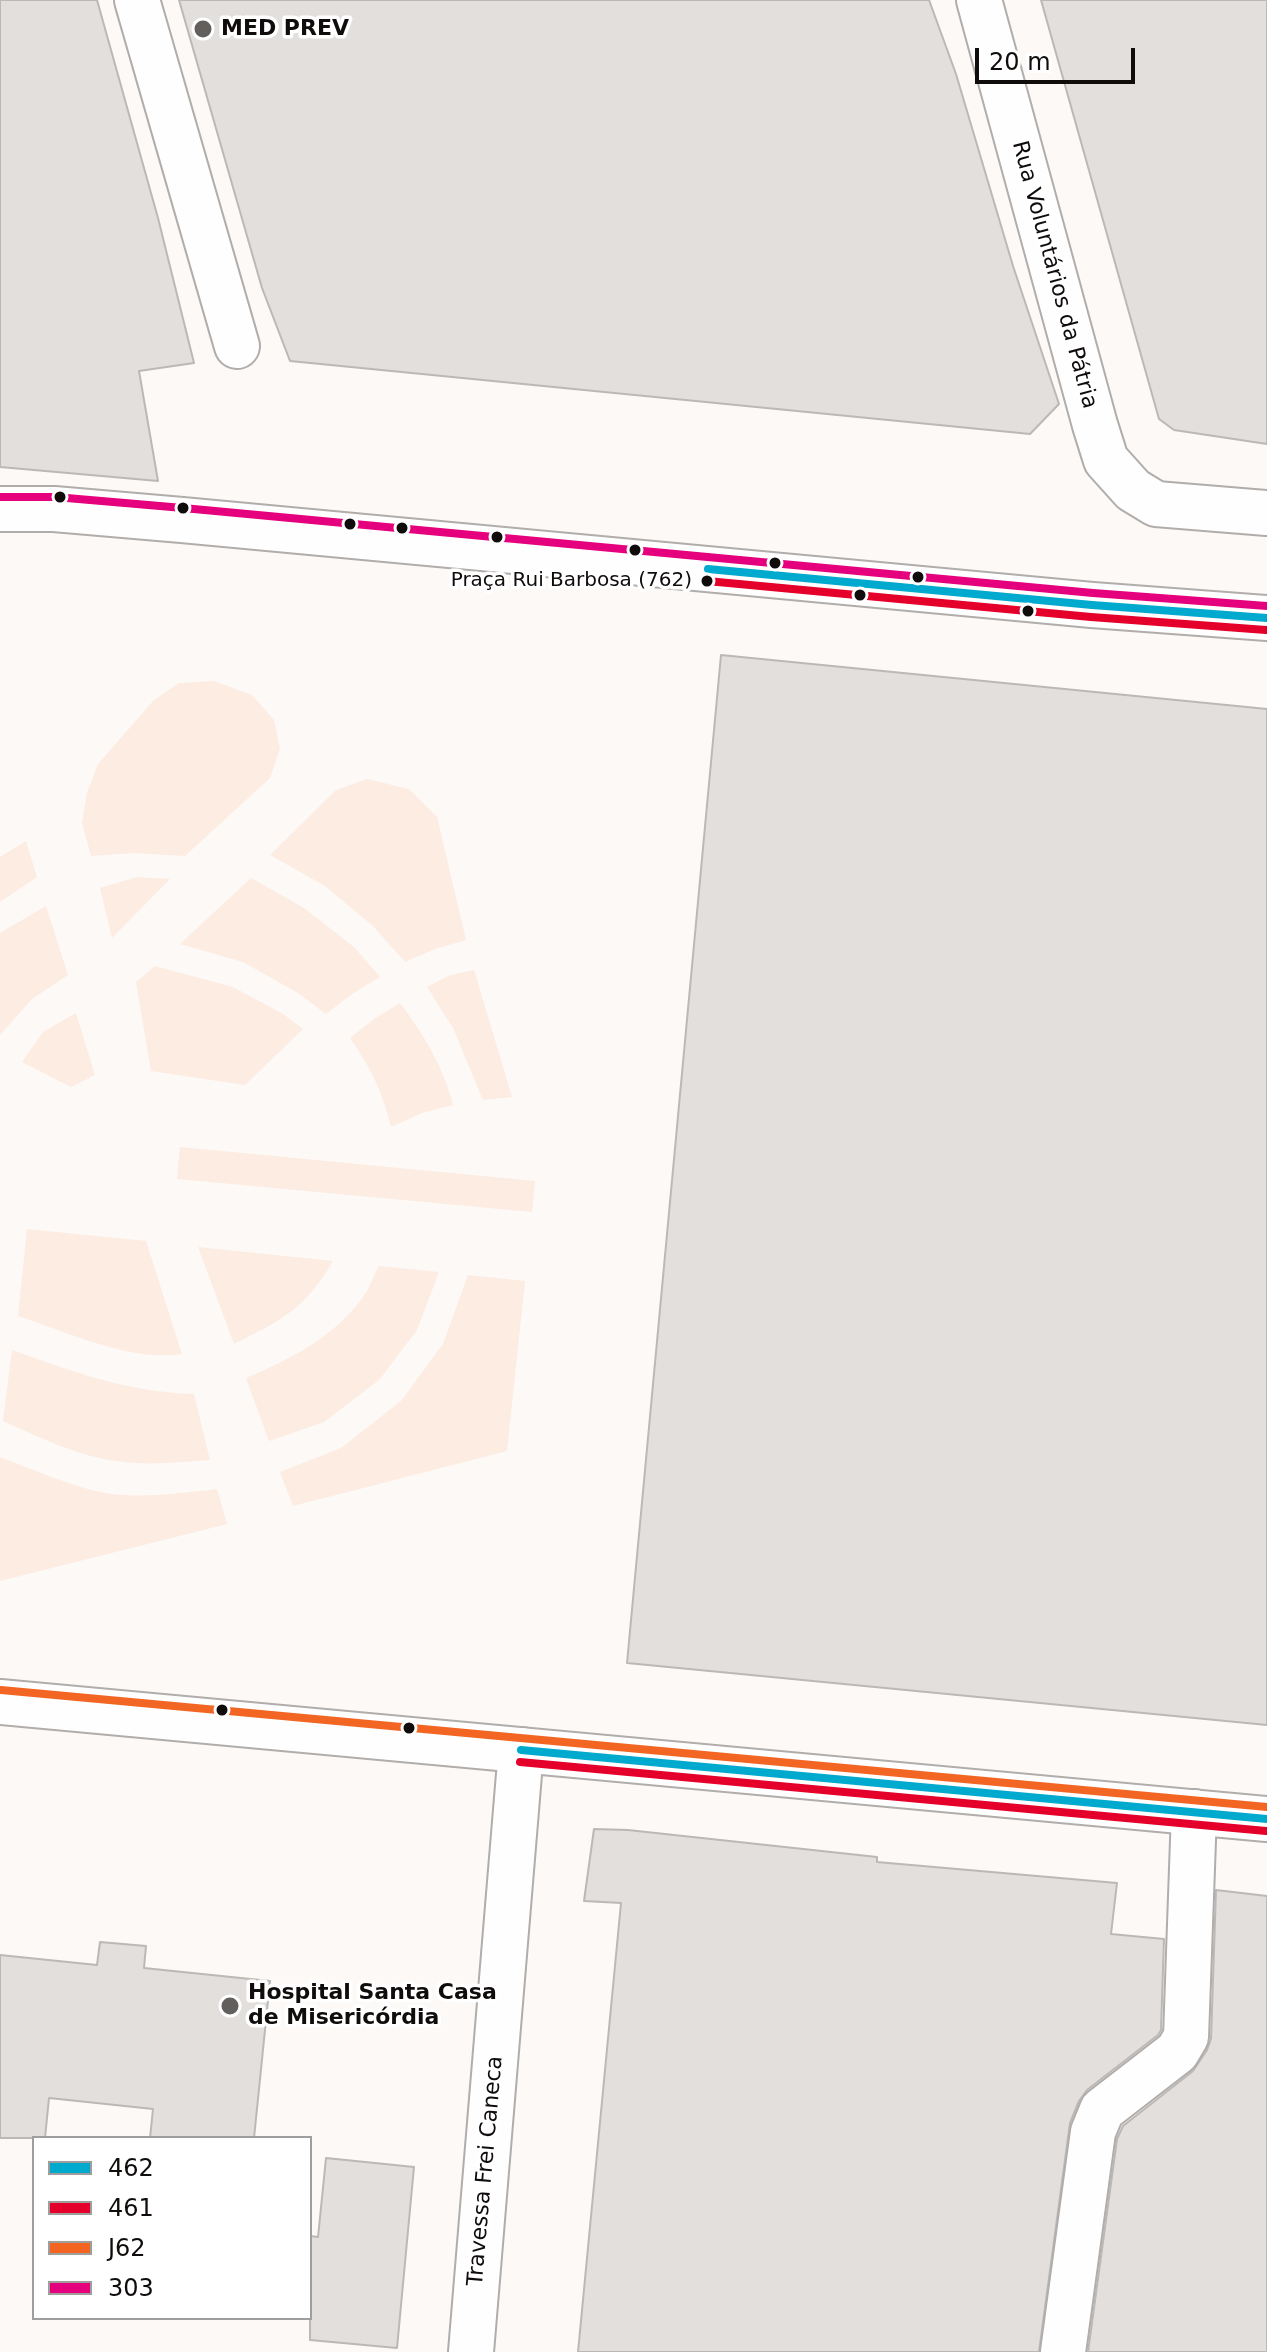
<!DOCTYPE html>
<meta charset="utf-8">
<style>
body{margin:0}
#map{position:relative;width:1267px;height:2352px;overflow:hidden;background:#fcf9f6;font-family:"DejaVu Sans",sans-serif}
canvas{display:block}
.legend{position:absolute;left:32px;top:2136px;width:280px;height:184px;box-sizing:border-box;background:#fff;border:2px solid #9f9e9d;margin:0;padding:10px 14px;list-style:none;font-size:24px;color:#0f0c0b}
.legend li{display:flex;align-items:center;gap:16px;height:40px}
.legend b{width:40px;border:2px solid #9f9e9d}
.scale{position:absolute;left:975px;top:48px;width:160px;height:36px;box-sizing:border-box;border:4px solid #0f0c0b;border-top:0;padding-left:10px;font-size:24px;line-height:28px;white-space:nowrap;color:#0f0c0b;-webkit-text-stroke:6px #fff;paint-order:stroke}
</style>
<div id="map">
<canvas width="1267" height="2352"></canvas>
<ul class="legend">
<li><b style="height:10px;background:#00a9ce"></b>462</li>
<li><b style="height:10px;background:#e4002b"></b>461</li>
<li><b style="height:10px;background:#f26522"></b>J62</li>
<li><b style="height:10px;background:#e5007d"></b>303</li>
</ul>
<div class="scale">20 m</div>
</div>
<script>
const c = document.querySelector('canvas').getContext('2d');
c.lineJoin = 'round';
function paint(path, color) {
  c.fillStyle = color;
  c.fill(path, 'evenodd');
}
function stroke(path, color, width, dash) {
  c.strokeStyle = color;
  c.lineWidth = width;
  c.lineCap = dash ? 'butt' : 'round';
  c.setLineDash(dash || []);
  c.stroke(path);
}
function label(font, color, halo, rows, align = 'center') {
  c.font = font + ' "DejaVu Sans",sans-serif';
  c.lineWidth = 7;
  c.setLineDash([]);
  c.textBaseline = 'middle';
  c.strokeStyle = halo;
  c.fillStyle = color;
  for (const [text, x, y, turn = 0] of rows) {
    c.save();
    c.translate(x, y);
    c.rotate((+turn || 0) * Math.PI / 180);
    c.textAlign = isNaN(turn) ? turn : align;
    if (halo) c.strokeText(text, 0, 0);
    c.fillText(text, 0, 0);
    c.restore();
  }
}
paint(new Path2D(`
 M214 681 252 695 274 720 280 749 270 778 185 856 132 853 91 856 82 823 87 793 98 764 154 700 179 683Z
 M367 779 409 789 437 817 466 940 435 949 405 962 373 926 325 886 270 855 336 790Z
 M26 841 37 877 0 902V857Z
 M137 877 170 879 112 938 100 888Z
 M251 878 304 908 354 947 380 977 352 994 326 1014 298 993 243 962 180 944Z
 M46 906 68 975 32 999 0 1035V933Z
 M155 966 233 987 283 1014 303 1029 245 1085 151 1071 136 982Z
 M474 970 512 1097 483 1100 453 1028 427 987 450 975Z
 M400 1003C424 1035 443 1066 453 1105L422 1113 391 1127C383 1093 370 1066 350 1038L374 1019Z
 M76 1013 95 1075 71 1087 22 1062 43 1032Z
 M180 1147 535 1181 532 1212 177 1179Z
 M27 1229 146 1241 182 1354C130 1362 68 1332 18 1316Z
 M198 1247 333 1261C305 1309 282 1320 234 1344Z
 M379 1266 439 1272 417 1330 379 1380 324 1422 269 1441 246 1378C291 1359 331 1339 361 1300 369 1290 373 1277 379 1266Z
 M468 1275 525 1281 507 1451 293 1506 280 1472 341 1448 401 1401 443 1344Z
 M12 1350C74 1372 127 1392 194 1394L210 1460C179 1462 147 1466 116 1461 77 1456 39 1437 3 1421Z
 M0 1457C34 1470 76 1489 112 1494 146 1498 183 1493 217 1489L227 1524 0 1581Z`), '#fdece2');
const building = new Path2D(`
 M0 0H97L158 218 194 363 139 371 158 481 0 467Z
 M179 0H929L956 74 1013 266 1059 404 1030 434 290 361 262 288Z
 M1041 0H1267V444L1174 430 1159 419Z
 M721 655 1267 709V1725L627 1663Z
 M594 1829 628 1830 877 1857V1862L1117 1883 1111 1934 1164 1939 1161 2030 1158 2035 1087 2090 1079 2101 1070 2123 1039 2352H578L621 1903 584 1901Z
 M1216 1890 1267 1896V2352H1088L1117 2139 1123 2126 1193 2071 1207 2050 1211 2039Z
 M100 1942 146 1946 144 1968 270 1981 254 2138H150L153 2109 49 2098 45 2138H0V1955L97 1965Z
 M326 2158 414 2167 397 2348 310 2340V2236L318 2237Z`);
paint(building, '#e2dfdd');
stroke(building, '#bbb8b6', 2);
const minor = new Path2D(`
 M137 0 237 346
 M979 0 1095 425 1106 460 1133 490 1156 504 1267 513
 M0 509H54L182 520 1092 605 1267 618
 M471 2352 521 1750
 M1063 2352 1093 2132 1102 2110 1177 2052 1186 2037 1194 1812`);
const major = new Path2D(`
 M0 1702 1267 1819`);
stroke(minor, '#b0adab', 48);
stroke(major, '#b0adab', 48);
stroke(minor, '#fffefe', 44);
stroke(major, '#fffefe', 44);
stroke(new Path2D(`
 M708 569 1092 605 1267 618
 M521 1750 1267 1819`), '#00a9ce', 8);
stroke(new Path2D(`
 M707 581 1091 617 1266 630
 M520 1762 1266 1831`), '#e4002b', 8);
stroke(new Path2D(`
 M1 1690 1267 1807`), '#f26522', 8);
stroke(new Path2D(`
 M0 497H55L183 508 1093 593 1267 606`), '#e5007d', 8);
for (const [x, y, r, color] of [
 [203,29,10,"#625f5d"],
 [60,497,7,"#0f0c0b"],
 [183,508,7,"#0f0c0b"],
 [350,524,7,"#0f0c0b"],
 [402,528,7,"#0f0c0b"],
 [497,537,7,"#0f0c0b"],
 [635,550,7,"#0f0c0b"],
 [775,563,7,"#0f0c0b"],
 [918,577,7,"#0f0c0b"],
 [707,581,7,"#0f0c0b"],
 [860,595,7,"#0f0c0b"],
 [1028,611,7,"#0f0c0b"],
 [222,1710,7,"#0f0c0b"],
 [409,1728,7,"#0f0c0b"],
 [230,2006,10,"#625f5d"]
]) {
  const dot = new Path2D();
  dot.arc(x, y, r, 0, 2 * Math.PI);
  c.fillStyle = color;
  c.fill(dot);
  stroke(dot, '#fff', 3);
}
label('20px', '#0f0c0b', '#fff', [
 ["Praça Rui Barbosa (762)",692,581]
], 'right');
label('bold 22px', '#0f0c0b', '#fff', [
 ["MED PREV",221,29],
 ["Hospital Santa Casa",248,1993],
 ["de Misericórdia",248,2018]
], 'left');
label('22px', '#0f0c0b', '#fff', [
 ["Rua Voluntários da Pátria",1054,275,75],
 ["Travessa Frei Caneca",486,2171,-85]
]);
</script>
